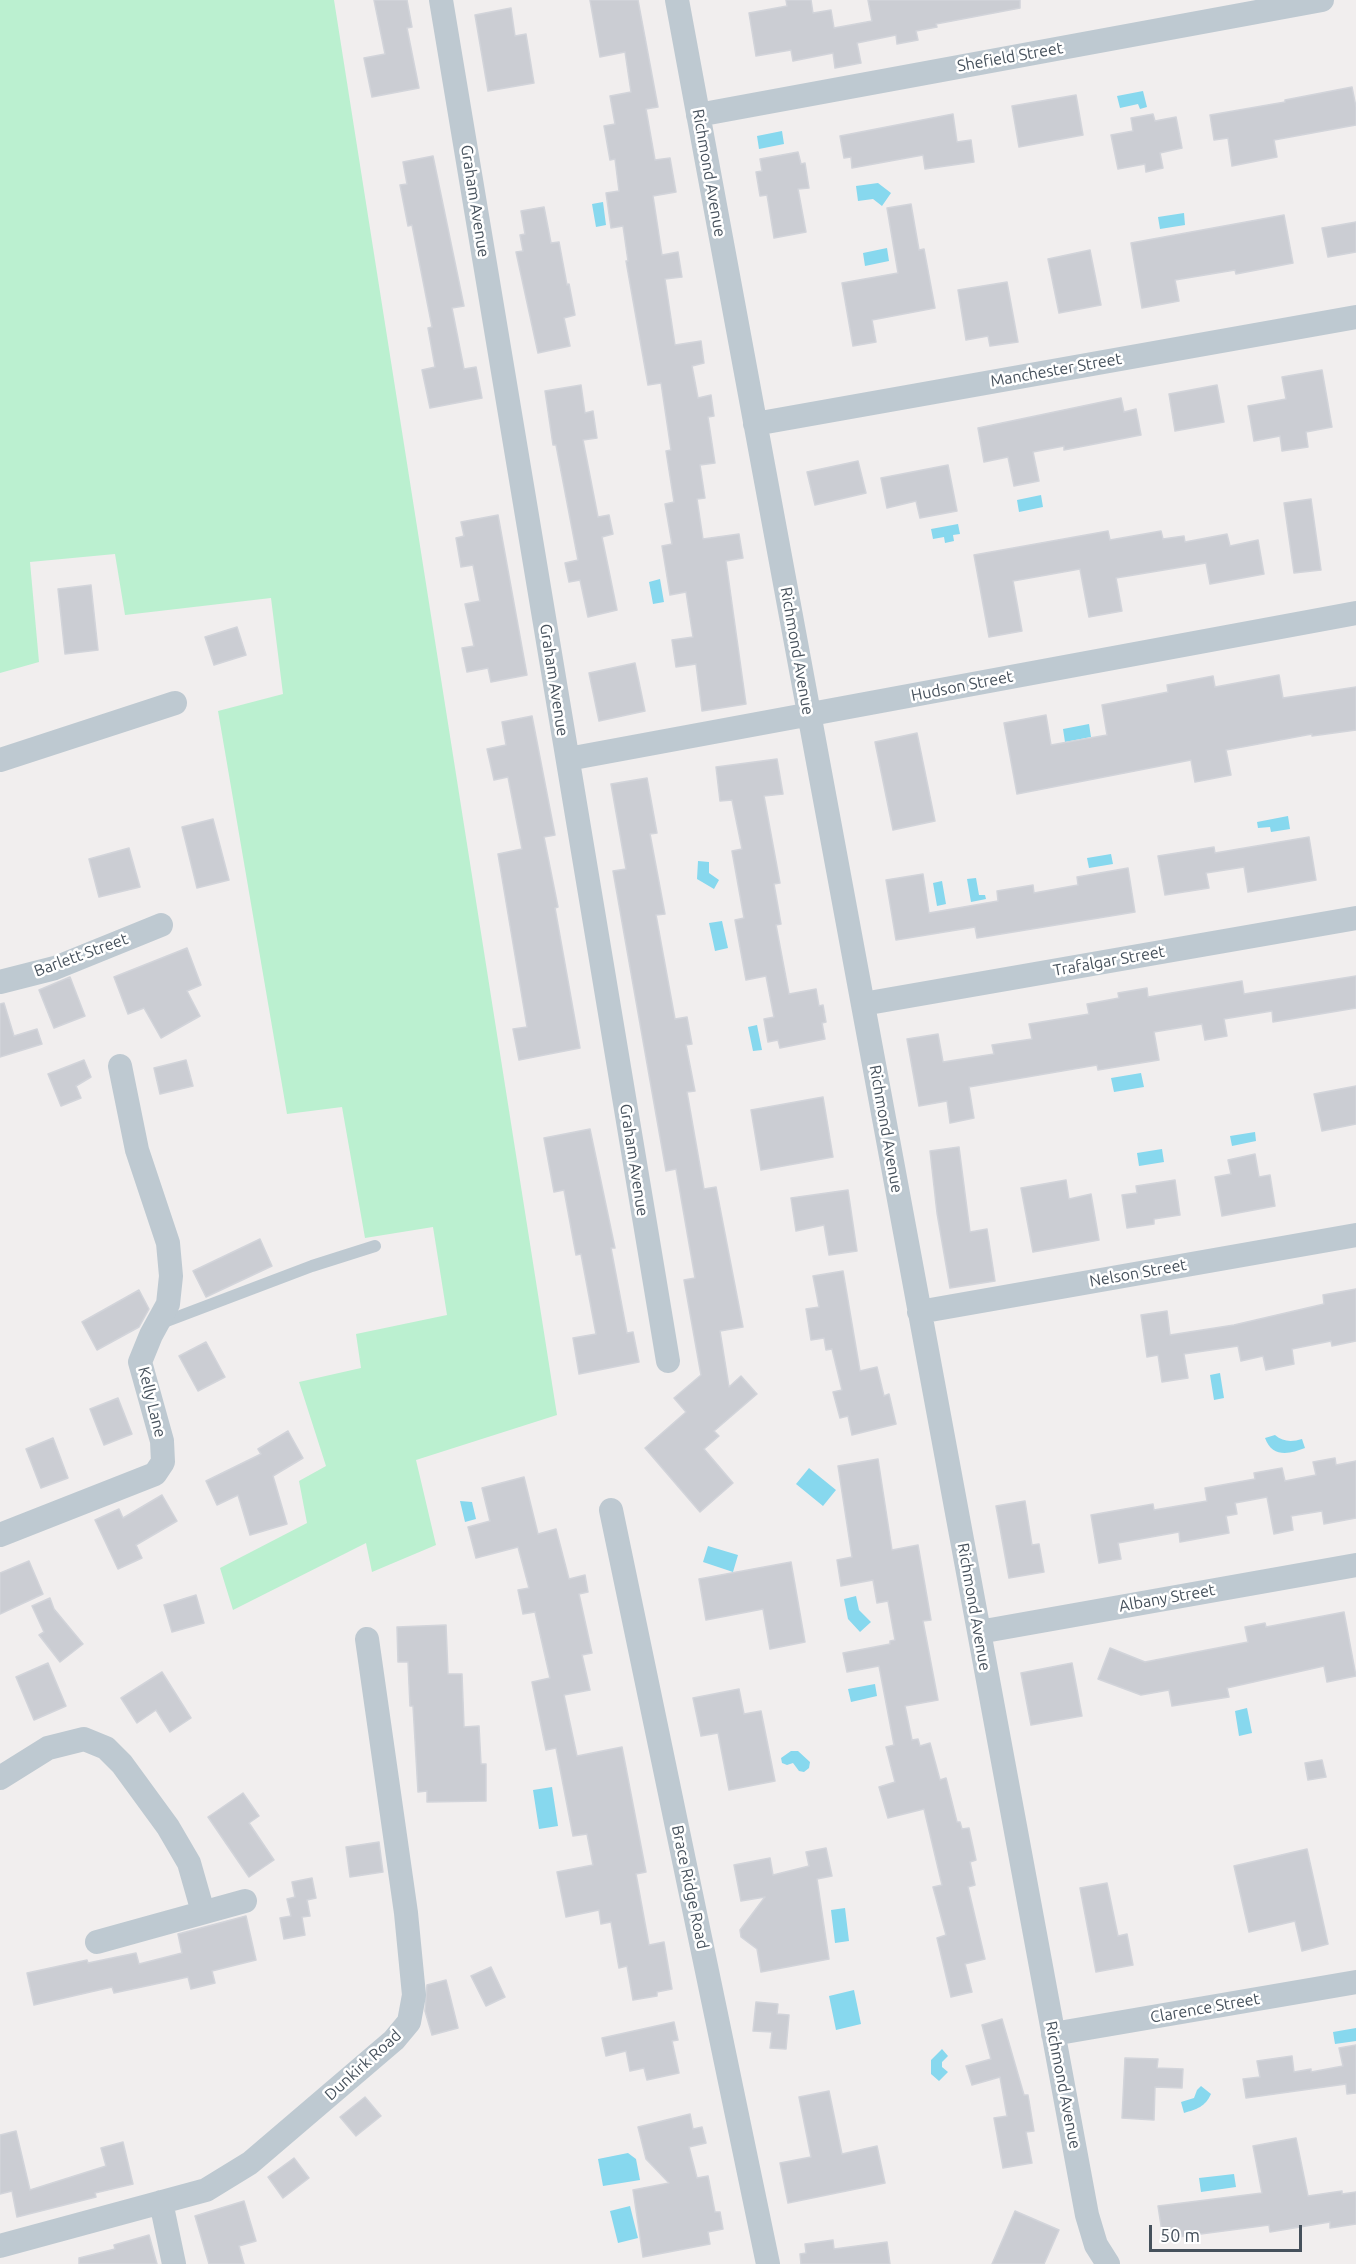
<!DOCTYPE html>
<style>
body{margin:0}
#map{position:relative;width:1356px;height:2264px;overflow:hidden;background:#f1eeee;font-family:Ubuntu,sans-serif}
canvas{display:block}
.scale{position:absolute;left:1149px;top:2225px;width:153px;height:27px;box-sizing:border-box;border:3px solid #46515c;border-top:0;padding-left:8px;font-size:18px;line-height:21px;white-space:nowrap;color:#46515c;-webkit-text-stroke:4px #fff;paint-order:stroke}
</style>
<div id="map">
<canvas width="1356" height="2264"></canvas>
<div class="scale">50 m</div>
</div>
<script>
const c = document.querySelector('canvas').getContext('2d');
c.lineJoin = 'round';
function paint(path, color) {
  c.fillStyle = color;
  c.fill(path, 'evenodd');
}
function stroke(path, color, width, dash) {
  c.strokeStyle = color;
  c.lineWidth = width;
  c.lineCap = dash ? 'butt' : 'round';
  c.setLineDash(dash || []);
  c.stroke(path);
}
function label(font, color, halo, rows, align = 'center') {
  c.font = font + ' Ubuntu,sans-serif';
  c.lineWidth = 5;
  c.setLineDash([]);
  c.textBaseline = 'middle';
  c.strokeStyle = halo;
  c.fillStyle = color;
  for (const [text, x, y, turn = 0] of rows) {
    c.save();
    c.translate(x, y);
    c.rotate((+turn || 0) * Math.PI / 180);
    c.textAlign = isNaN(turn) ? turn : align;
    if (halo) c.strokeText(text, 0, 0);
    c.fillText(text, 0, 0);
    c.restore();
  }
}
paint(new Path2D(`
 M0 0H334L557 1415 416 1460 436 1545 372 1572 366 1543 233 1610 220 1568 307 1523 299 1481 326 1466 299 1382 361 1368 356 1334 447 1315 433 1227 365 1238 342 1107 287 1114 218 711 283 694 271 598 125 615 115 554 30 562 39 662 0 673Z`), '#bbf0d0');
paint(new Path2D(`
 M1143 91 1147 107 1140 109 1138 104 1120 108 1117 96Z
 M782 131 784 144 759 149 757 136Z
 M878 183 891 193 882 206 873 199 858 201 856 186Z
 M603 202 606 225 596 227 592 204Z
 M1184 213 1185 225 1160 229 1158 217Z
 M887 248 889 261 865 266 863 253Z
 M1041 495 1043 507 1019 512 1017 500Z
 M958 524 960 534 953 535 954 541 945 543 944 537 933 539 931 529Z
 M660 579 664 602 653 604 649 582Z
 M1089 724 1091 737 1065 742 1063 729Z
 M1288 816 1290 829 1271 832 1270 827 1258 828 1257 822Z
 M1111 854 1113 864 1089 868 1087 858Z
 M698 861 709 862V873L719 880 714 889 697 879Z
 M976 878 979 895H985L986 899 971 902 967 879Z
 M942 881 946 904 937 906 933 883Z
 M722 921 728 948 715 951 709 923Z
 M757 1025 762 1050 753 1051 748 1027Z
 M1141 1073 1144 1087 1114 1092 1111 1078Z
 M1255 1132 1256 1141 1232 1146 1230 1136Z
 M1162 1149 1164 1162 1139 1166 1137 1153Z
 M1220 1373 1224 1398 1214 1400 1210 1375Z
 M1275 1435C1283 1442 1292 1442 1302 1439L1305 1448C1290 1454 1272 1458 1265 1438Z
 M809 1468 836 1490 823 1506 796 1484Z
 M460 1501 472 1502 476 1519 465 1522Z
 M708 1546 738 1555 733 1572 703 1562Z
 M856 1596 859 1610 871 1622 860 1632 848 1619 844 1599Z
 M875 1684 877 1696 851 1702 848 1689Z
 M1247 1708 1252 1733 1239 1736 1235 1711Z
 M791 1751H798L810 1762 809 1768 804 1772 799 1771 793 1763 787 1765 782 1763 781 1758Z
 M552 1787 558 1826 539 1829 533 1790Z
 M845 1908 849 1941 835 1943 831 1910Z
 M854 1990 861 2024 836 2030 829 1996Z
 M1356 2028V2041L1335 2044 1333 2032Z
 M942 2049 948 2056 942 2062V2067L948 2072 939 2081 931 2074V2060Z
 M1201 2086 1211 2094C1205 2107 1197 2109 1184 2113L1181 2102 1194 2098 1197 2090Z
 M628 2153 636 2159 640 2180 603 2186 598 2159Z
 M1234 2174 1236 2187 1201 2192 1199 2178Z
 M630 2206 638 2238 618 2243 610 2211Z`), '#87d8ee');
const building = new Path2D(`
 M374 0H407L412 27 407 28 419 88 372 97 364 58 385 54Z
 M590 0H638L658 107 646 109 655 160 670 158 676 192 653 196 662 255 678 252 682 277 665 279 675 345 701 341 704 363 692 366 698 398 711 395 714 416 708 417 715 463 700 465 705 498 697 499 703 539 739 534 743 558 726 561 746 704 702 711 696 664 676 667 672 640 693 637 686 592 670 595 662 546 672 544 665 504 674 502 666 451 671 450 661 383 648 385 626 261H628L623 226 611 228 606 193 619 191 615 159 610 160 604 126 615 124 610 96 631 92 625 52 600 57Z
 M786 0H811L813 13 831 10 834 28 872 21 868 0H1020V8L936 24 937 27 916 31 918 40 897 44 896 35 857 43 861 63 835 68 833 53 793 61 791 50 756 56 749 13 787 6Z
 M511 8 515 36 526 34 534 83 488 91 475 15Z
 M1352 87 1356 107V125L1274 140 1277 157 1232 166 1228 138 1214 140 1210 115 1285 102V100Z
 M1076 95 1083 135 1019 147 1012 106Z
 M953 114 957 142 971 140 974 162 925 169 923 155 852 168 851 157 844 158 840 136Z
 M1153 114 1155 121 1176 117 1182 148 1160 153 1163 168 1146 172 1145 164 1118 169 1111 135 1133 131 1131 118Z
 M798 152 801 164 805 163 809 188 798 189 806 232 774 238 767 195 760 196 756 172 762 171 760 159Z
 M433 156 464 306 452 308 464 369 476 367 482 398 430 408 422 370 435 367 428 328 432 327 412 225 408 226 400 185 407 184 403 162Z
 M911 204 919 250 924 249 935 308 872 320 876 342 853 346 842 283 898 273 887 208Z
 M544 207 551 243 559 242 567 285 569 284 575 315 564 318 570 346 538 353 516 252 523 251 520 235 525 234 521 211Z
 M1284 215 1293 263 1236 274 1235 270 1175 280 1179 301 1142 308 1131 243Z
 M1356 222V252L1328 257 1322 228Z
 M1090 250 1101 305 1059 313 1048 259Z
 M1007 282 1018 342 990 346 988 336 966 340 958 290Z
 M1322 370 1332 427 1306 432 1308 447 1282 451 1280 436 1254 441 1248 406 1286 399 1282 377Z
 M581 385 585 413 593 411 597 438 583 440 598 517 609 515 613 534 602 537 617 610 588 617 580 580 569 582 565 563 578 560 556 445H553L545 391Z
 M1217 385 1224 422 1175 431 1169 394Z
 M1121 398 1124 412 1136 409 1141 435 1064 450V446L1033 452 1039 481 1014 486 1008 457 984 462 978 428Z
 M858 461 866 493 815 505 807 472Z
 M948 465 957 511 920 518 916 501 887 508 881 478Z
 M1311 499 1321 570 1294 573 1284 503Z
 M498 515 527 675 491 682 488 668 467 672 462 648 474 646 465 604 480 601 473 565 461 567 456 538 464 536 461 522Z
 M1108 531 1110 540 1161 531 1163 539 1184 536 1185 542 1227 534 1230 546 1258 540 1264 574 1210 584 1206 563 1116 578 1122 611 1089 617 1080 569 1013 581 1022 631 989 637 974 555Z
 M91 585 98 650 65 654 58 589Z
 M237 627 246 655 214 665 205 637Z
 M635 663 645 711 599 721 589 673Z
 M1279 675 1283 698 1356 687V730L1312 736V734L1226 750 1231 775 1195 782 1191 760 1017 794 1004 723 1046 715 1051 745 1107 735 1102 705 1168 692 1167 685 1213 676 1215 687Z
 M532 716 555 835 544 837 558 907 555 908 580 1048 519 1060 513 1029 527 1027 498 854 522 849 508 777 494 780 487 749 506 745 502 722Z
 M917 733 935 821 893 830 875 742Z
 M777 759 783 794 764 796 780 883 774 884 781 924 776 925 789 994 816 989 819 1006 823 1005 826 1022 822 1023 825 1039 780 1048 778 1040 768 1042 764 1019 774 1017 766 976 746 980 735 920 744 918 732 851 742 849 732 800 720 801 716 767Z
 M647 778 657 833 650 834 665 914 656 915 675 1019 687 1017 692 1044 686 1045 695 1091 687 1092 704 1189 716 1187 743 1327 720 1331 729 1387 741 1376 757 1394 714 1431 719 1436 704 1449 733 1483 700 1512 645 1448 686 1412 674 1398 701 1375 684 1280 695 1278 676 1169 666 1171 613 871 626 869 611 784Z
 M213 819 229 880 197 888 182 827Z
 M1309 837 1316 880 1248 892 1244 867 1206 873 1209 888 1165 895 1158 856 1214 847 1215 853Z
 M129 848 140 887 99 897 89 859Z
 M1128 868 1135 912 977 938 975 927 896 940 886 880 923 874 929 913 998 901 997 891 1033 885 1034 893 1078 885 1077 877Z
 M187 948 201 985 187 991 200 1016 161 1038 144 1008 128 1014 114 977Z
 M1356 976V1008L1273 1022 1272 1011 1224 1019 1227 1036 1205 1040 1202 1024 1154 1032 1159 1060 1098 1070 1097 1065 969 1087 974 1118 950 1123 947 1101 919 1106 907 1039 938 1034 943 1062 994 1054 992 1045 1032 1039 1029 1024 1089 1014 1087 1004 1119 998 1118 993 1147 988 1148 997 1242 981 1244 994Z
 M70 977 85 1016 54 1028 39 990Z
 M4 1003 14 1036 37 1029 42 1044 0 1057V1004Z
 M84 1060 91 1077 76 1086 81 1098 61 1106 48 1074Z
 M186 1060 193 1086 160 1094 154 1068Z
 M1356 1086V1124L1322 1131 1314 1094Z
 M823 1097 833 1157 761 1170 751 1110Z
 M590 1129 615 1248H611L627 1333 633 1332 639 1362 579 1374 573 1338 596 1334 581 1254 576 1255 564 1190 554 1192 544 1138Z
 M959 1147 970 1232 987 1229 995 1281 950 1288 937 1213 930 1151Z
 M1255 1154 1259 1177 1270 1175 1275 1206 1222 1216 1215 1177 1231 1174 1228 1160Z
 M1066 1180 1069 1199 1091 1194 1099 1240 1033 1252 1021 1188Z
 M1175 1180 1180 1215 1154 1219V1224L1127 1228 1122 1195 1137 1193 1136 1186Z
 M848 1190 857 1251 829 1255 824 1225 796 1231 791 1198Z
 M260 1239 272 1266 206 1297 193 1271Z
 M843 1271 860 1371 877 1367 884 1396 889 1394 896 1424 852 1435 848 1416 840 1418 833 1392 842 1390 832 1349 826 1350 824 1338 811 1340 806 1309 819 1307 813 1276Z
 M1356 1289V1341L1332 1346 1331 1341 1292 1349 1294 1364 1266 1370 1263 1356 1241 1361 1238 1346 1184 1354 1188 1378 1162 1382 1158 1355 1147 1357 1141 1315 1167 1311 1170 1335 1234 1325 1324 1304 1323 1295Z
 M139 1290 149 1309 139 1327 97 1350 82 1322Z
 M206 1342 225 1377 198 1391 179 1356Z
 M118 1398 132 1434 104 1445 90 1409Z
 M288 1431 303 1458 273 1476 287 1524 250 1535 238 1495 217 1505 206 1481 261 1454 258 1449Z
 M53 1438 68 1478 41 1488 26 1449Z
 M1335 1458 1336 1465 1356 1461V1518L1324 1524 1322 1511 1291 1516 1293 1530 1274 1534 1267 1497 1235 1503 1237 1514 1226 1516 1229 1533 1180 1542 1179 1532 1118 1543 1121 1559 1099 1563 1091 1515 1153 1504 1154 1510 1207 1501 1205 1488 1255 1479 1254 1473 1282 1468 1285 1481 1316 1475 1313 1462Z
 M878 1459 892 1550 918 1545 931 1620 923 1621 938 1700 905 1706 912 1740 918 1739 920 1746 930 1743 940 1780 946 1778 957 1822H960L962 1829 969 1828 976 1860 970 1862 975 1885 968 1887 985 1959 965 1964 972 1992 951 1997 937 1938 946 1935 933 1887 942 1885 924 1809 888 1818 879 1787 895 1782 886 1747 894 1745 879 1666 847 1672 843 1653 890 1644V1641L895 1640 888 1601 877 1603 873 1580 841 1586 837 1560 852 1557 838 1466Z
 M524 1477 538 1534 556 1529 569 1579 585 1575 588 1592 579 1594 592 1653 582 1655 590 1690 564 1695 577 1756 622 1747 646 1872 636 1874 649 1945 664 1942 672 1989 657 1992V1996L633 2000 627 1966 619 1968 611 1922 601 1924 599 1910 566 1917 557 1872 593 1865 587 1834 573 1836 556 1748 546 1750 532 1682 550 1678 535 1612 523 1614 518 1590 529 1588 518 1547 476 1558 468 1527 490 1521 482 1488Z
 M162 1495 177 1521 136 1545 142 1558 118 1569 95 1520 119 1509 123 1518Z
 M1025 1501 1032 1545 1039 1544 1044 1572 1009 1578 996 1506Z
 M29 1561 43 1594 0 1614V1573Z
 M791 1562 805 1642 770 1649 763 1609 706 1620 699 1579Z
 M196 1595 204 1623 172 1632 164 1605Z
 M50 1598 54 1609 83 1644 60 1662 39 1635 44 1632 32 1606Z
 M1344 1612 1356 1676 1327 1682 1324 1666 1227 1688 1229 1697 1172 1706 1169 1690 1141 1695 1098 1679 1110 1648 1145 1662 1248 1642 1245 1627 1265 1623 1266 1627Z
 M446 1625 448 1674H462L464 1727 479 1726 481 1764H486V1801L427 1802V1791L418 1792 413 1706H410L408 1662H398L397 1627Z
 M48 1663 66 1706 34 1720 16 1677Z
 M1072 1663 1082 1716 1031 1725 1021 1673Z
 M162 1672 191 1718 170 1732 156 1710 137 1723 121 1698Z
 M739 1689 744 1714 761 1711 775 1781 729 1790 718 1733 701 1736 693 1698Z
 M1322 1760 1326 1777 1308 1780 1305 1763Z
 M243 1793 259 1816 249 1823 274 1860 249 1877 208 1817Z
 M379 1842 383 1872 350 1877 346 1847Z
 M826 1848 832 1876 817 1879 829 1959 761 1972 757 1949 741 1937 740 1930 765 1897 741 1901 734 1865 770 1858 773 1875 809 1866 806 1852Z
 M1307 1849 1328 1944 1302 1951 1295 1921 1249 1932 1234 1866Z
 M312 1878 316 1898 307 1900 310 1916 302 1917 305 1935 284 1939 280 1918 291 1916 287 1899 295 1897 292 1882Z
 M1107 1883 1118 1936 1127 1934 1133 1965 1096 1972 1080 1888Z
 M246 1916 256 1960 212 1971 215 1983 191 1989 188 1977 114 1993 112 1987 34 2005 27 1973 87 1960 88 1963 136 1953 139 1964 182 1953 178 1934Z
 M491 1967 505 1997 486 2006 471 1976Z
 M446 1980 458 2028 432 2035 425 2011 427 1985Z
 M756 2002 778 2004 777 2014 789 2015 786 2049 770 2048 772 2032 753 2031Z
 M1002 2019 1024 2095H1028L1034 2131 1026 2132 1032 2163 1003 2168 994 2118 1007 2116 1000 2077 972 2085 966 2066 991 2059 982 2025Z
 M674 2022 678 2040 672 2041 679 2073 647 2080 644 2068 630 2071 626 2051 606 2056 602 2038Z
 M1356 2045V2093L1347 2094 1346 2084 1246 2098 1243 2079 1260 2077 1257 2061 1292 2056 1294 2072 1311 2069V2072L1343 2066 1339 2048Z
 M1125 2058 1158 2059 1157 2068 1183 2069 1182 2088 1155 2087 1154 2120 1122 2118Z
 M829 2091 842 2154 877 2146 885 2183 788 2203 780 2163 811 2157 799 2097Z
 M365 2097 381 2116 356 2136 340 2117Z
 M690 2114 693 2129 702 2127 706 2143 689 2147 697 2178 708 2176 715 2212H720L723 2229 708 2232 710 2244 643 2257 633 2190 669 2183 646 2159 638 2127Z
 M16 2131 30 2190 106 2166 101 2148 123 2142 133 2184 95 2193 96 2197 17 2217 12 2191 0 2194V2135Z
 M1296 2138 1308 2196 1342 2191V2194L1356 2192V2224L1330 2228V2222L1270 2232 1269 2225 1163 2239 1158 2206 1262 2193 1253 2146Z
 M294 2158 309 2178 283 2198 268 2177Z
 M244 2201 256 2241 239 2246 244 2264H209L195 2216Z
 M1015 2211 1059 2230 1044 2264H992Z
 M149 2235 157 2264H79V2258L115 2249 114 2245Z
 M833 2240 834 2249 887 2242 890 2264H801L800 2254 806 2253 805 2244Z`);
paint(building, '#cbcdd3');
stroke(building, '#d2d4da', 1.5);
stroke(new Path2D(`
 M159 1324 312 1266 375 1246`), '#bec9d1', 12);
stroke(new Path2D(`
 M441 0 668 1361
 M677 0 1087 2215 1096 2245 1108 2264
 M698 115 1322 0
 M755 424 1356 317
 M568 759 1356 613
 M0 760 175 703
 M0 982 55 968 161 925
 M863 1004 1356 918
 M919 1312 1356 1235
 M611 1510 768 2264
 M0 1535 155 1474 163 1462 162 1441 140 1362 151 1335 168 1304 171 1276 168 1243 137 1150 120 1066
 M979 1632 1356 1565
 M0 1778 48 1748 84 1739 106 1748 122 1764 168 1827 189 1863 203 1912
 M97 1942 245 1901
 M1053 2034 1356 1982
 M161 2202 174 2264
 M0 2246 206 2190 250 2163 394 2040 409 2022 414 1995 406 1913 367 1639`), '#bec9d1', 24);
label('16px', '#46515c', '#fff', [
 ["Shefield Street",1010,57,-10],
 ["Richmond Avenue",709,173,80],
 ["Graham Avenue",475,201,81],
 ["Manchester Street",1056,370,-10],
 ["Richmond Avenue",797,651,80],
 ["Graham Avenue",554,680,81],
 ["Hudson Street",962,686,-11],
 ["Barlett Street",81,955,-20],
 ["Trafalgar Street",1109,961,-10],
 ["Richmond Avenue",886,1129,80],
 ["Graham Avenue",634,1160,81],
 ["Nelson Street",1138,1273,-10],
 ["Kelly Lane",152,1402,76],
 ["Albany Street",1167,1598,-10],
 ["Richmond Avenue",974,1607,80],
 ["Brace Ridge Road",690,1887,78],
 ["Clarence Street",1205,2008,-10],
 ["Dunkirk Road",363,2065,-42],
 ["Richmond Avenue",1063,2085,79]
]);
</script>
